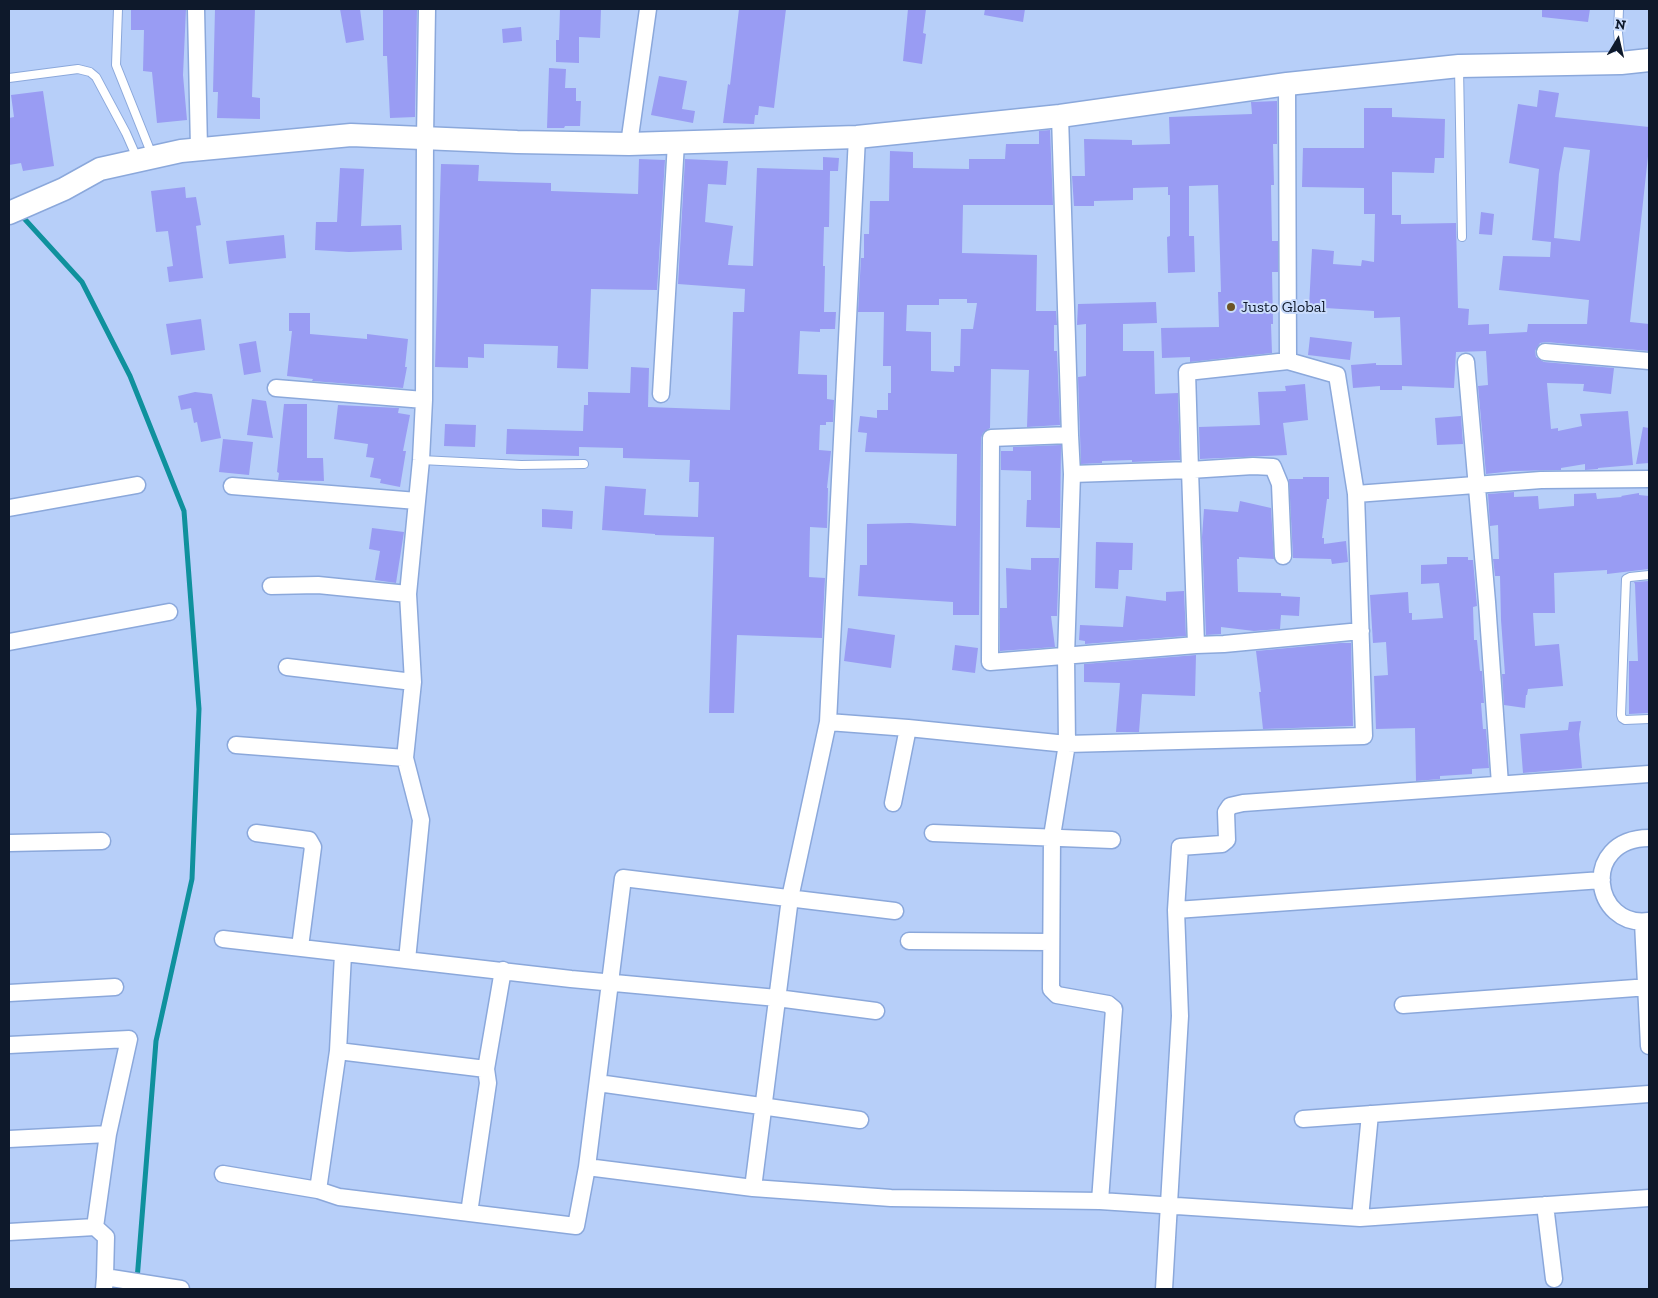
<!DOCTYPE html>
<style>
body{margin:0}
#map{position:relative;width:1658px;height:1298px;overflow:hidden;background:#b7cff9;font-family:"Zilla Slab",serif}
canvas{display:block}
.frame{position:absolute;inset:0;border:10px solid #0e192b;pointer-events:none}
.north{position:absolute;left:1593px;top:15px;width:50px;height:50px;-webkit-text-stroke:4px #cadcfc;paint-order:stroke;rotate:9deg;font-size:14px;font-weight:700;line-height:20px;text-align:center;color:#0e192b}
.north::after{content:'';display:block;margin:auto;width:18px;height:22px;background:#0e192b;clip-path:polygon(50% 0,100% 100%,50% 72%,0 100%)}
</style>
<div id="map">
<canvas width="1658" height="1298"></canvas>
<div class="frame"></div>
<div class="north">N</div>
</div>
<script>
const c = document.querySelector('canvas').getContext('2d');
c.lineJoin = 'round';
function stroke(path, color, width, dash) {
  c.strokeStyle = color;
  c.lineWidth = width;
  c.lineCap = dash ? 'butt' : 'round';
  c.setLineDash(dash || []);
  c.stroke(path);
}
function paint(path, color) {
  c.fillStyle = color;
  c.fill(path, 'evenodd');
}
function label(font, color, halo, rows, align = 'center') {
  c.font = font + ' "Zilla Slab",serif';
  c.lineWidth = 4;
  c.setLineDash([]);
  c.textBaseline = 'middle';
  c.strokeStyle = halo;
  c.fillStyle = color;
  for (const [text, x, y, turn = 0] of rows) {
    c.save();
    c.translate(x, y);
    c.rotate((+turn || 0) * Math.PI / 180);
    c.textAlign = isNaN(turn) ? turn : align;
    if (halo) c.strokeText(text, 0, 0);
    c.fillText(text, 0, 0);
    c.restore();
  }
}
stroke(new Path2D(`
 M21 215 82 282 130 376 184 511 199 709 192 879 156 1041 137 1280`), '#0f919d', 5);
paint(new Path2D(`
 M131 9H186L183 75 187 120 157 123 152 72 143 71 144 30H131Z
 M215 9H255L252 97 260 98V119L217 118 218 92H213Z
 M340 9H360L364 40 346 43Z
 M383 9H417L415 117 390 118 387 56H383Z
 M560 9H601L600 38 579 37V63L556 62V40H559Z
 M739 9H786L774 108 759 106 758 115H755L754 124 723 123 728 84 730 85Z
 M908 9H926L923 33 926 34 922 64 903 61Z
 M985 9H1025L1023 22 984 15Z
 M1542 9H1590L1588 22 1542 17Z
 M521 27 522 41 503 43 502 29Z
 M549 68 566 69 565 88H576V101H581L580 126H565L564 128H547Z
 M659 76 687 81 682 109 695 111 693 123 651 115Z
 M1539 90 1559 93 1555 117 1649 127V147L1630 322 1649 324V351L1546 342 1540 343 1535 351 1536 357 1544 362 1614 368 1611 394 1583 391 1584 384 1547 383 1551 429 1558 428V431L1582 426 1580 414 1628 411 1633 465 1598 468V469L1585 470V464L1561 468V470L1513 471 1486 474 1478 386 1488 385 1486 351 1456 352 1454 388 1402 386V390H1380V386L1353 388 1351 365 1376 363V365H1402L1400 317 1374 318V311L1309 307 1312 249 1334 251 1333 264 1361 266 1362 260 1374 262 1375 214H1364V188L1302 187 1303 148H1364V108H1392V117L1445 119 1444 158H1435L1434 173 1392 172V215H1401V224L1456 223 1458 308 1469 309 1468 325 1489 324V334L1527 332 1528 324H1587L1589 300 1499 290 1503 256 1550 257 1551 242 1532 240 1539 169 1509 163 1518 104 1537 107ZM1564 147 1590 150 1580 241 1554 238 1559 174Z
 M43 91 54 166 23 171 21 163 9 165V118L14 117 11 95Z
 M1277 101V144H1273L1274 185H1271L1272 241H1278V272H1272L1273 324H1271L1272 353 1190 362V357L1162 358 1161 328 1219 327 1218 292H1221L1218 185 1189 186V236H1194L1195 272 1168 273 1167 237 1170 236V195H1168V187L1133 188V200L1094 201V206H1074L1072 176H1085L1084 139 1132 140V145L1170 144 1169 117 1252 114 1251 102Z
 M1050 130 1053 205H963L962 253 1037 255 1036 311H1056L1057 325H1054V351H1057L1060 425 1027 427 1029 370 991 369 990 428 983 433 981 438 979 615H953V602L858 596 860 565H867V524L910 523 956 526 957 454 865 452 867 433 858 432 860 416 877 418V410H888V393H891V366H883L884 312H858L861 258H864V234H869L870 201H889L890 151 913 152V168L969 169V159H1005L1006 144H1039V131ZM939 299H967V303H977L973 329H961L960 366H954V372L931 371V332L906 331 907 305H939Z
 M823 157 839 158 838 171H830L829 227H824L823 266H825L824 312H836L835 329H820V332L800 331 798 374 827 375V399L834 400 833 422H826V425H820L819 450 831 451 827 488H828L827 528 810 527 809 577 825 578 822 638 737 635 734 713H709L714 537 655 535V534L602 530 605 486 646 489 644 515 698 517 699 482H689L690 460 623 458V448L579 447V456L506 454 507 429 583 431 584 405H588V392L630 393 631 367 649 368 648 407 730 410 733 312H744L745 289 678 284 685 159 728 161 726 185 708 184 705 222 733 226 728 265 753 266 757 168 823 170Z
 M639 159 665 160 657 290 591 289 588 369 557 368 558 346 484 344V358L468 357V368L435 367 441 164 479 165 478 181 551 183V191L638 194Z
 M340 168 364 169 361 226 401 225 402 250 349 252 315 250 316 222H337Z
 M185 187 186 198 196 197 201 225 196 226 203 278 169 282 167 267 173 266 168 231 156 232 151 191Z
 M1481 212 1494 214 1492 235 1479 234Z
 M284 235 286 258 229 264 226 241Z
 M1156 302 1157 323 1123 324V351H1154L1155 394 1178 393 1180 460 1132 462V460L1102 461V463L1081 464 1078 377 1086 376V324L1077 325 1078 304Z
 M289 313H310V334L367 339V334L408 339 405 367H407L403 388 312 381 313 379 287 376 292 331H289Z
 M201 319 205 350 171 355 166 324Z
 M1310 337 1352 342 1350 360 1308 355Z
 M256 341 261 372 244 375 239 344Z
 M1305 384 1308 420 1283 423 1287 455 1200 459 1199 427 1260 425 1258 392 1286 391 1285 386Z
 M195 392 212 394 221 438 201 442 197 422 194 423 191 408 181 410 178 396Z
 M252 399 266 401 273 438 247 435Z
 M284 404H307V458H323L324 481 278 480 279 473 277 472Z
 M338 405 399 408 398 413 410 415 403 451H406L400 487 380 483 381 479 370 477 374 458 366 457 368 444 334 439Z
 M1461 416 1463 444 1437 445 1435 418Z
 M445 424 476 425 475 447 444 446Z
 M1643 427 1649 428V463L1636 464Z
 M223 439 253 442 249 475 219 472Z
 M1061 445 1060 528 1026 527 1027 500H1031V471L1001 470V451H1013V447Z
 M1303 477H1329V499H1327L1322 538H1324V544L1346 541 1348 562 1332 564 1331 559 1293 558 1289 479H1303Z
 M1514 492V497L1538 496 1539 509 1574 506V494L1596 493 1597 499 1622 497 1621 496 1639 493V495L1649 496V569L1607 574V570L1554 573 1555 613H1533L1535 646 1559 644 1563 686 1528 689 1527 695H1526L1525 708 1504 705 1502 674H1505L1501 620 1500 576H1495L1493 559H1499L1498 525 1490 526 1488 494Z
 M1240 501 1271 508 1274 559 1239 557V559H1237L1238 592 1281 593V596L1300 597 1299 616 1281 615 1280 629 1254 631 1221 627V634L1206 635 1202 537 1204 509 1238 512Z
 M542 509 573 511 572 529 542 527Z
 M372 528 404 532 396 583 375 580 380 551 369 549Z
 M1096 542 1133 543 1132 570H1119L1118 589 1095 588Z
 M1447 557H1468V560H1473L1477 606 1473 607 1474 640H1477L1480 671H1482L1484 703H1481L1483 729H1486L1489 768 1472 769V774L1440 776V779L1416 781 1415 728 1376 729 1374 676 1388 675 1386 642 1373 643 1370 595 1408 592 1409 613H1412V620L1443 618 1439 583 1421 584V565L1447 564Z
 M1031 558H1059L1057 616H1051L1055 647 1000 651V608H1007L1006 568 1031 570Z
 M1649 581V713L1629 714V661H1638L1635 584 1634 582Z
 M1184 591 1186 636 1085 644V641L1079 640 1080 625 1123 627 1126 596 1166 601V592Z
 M848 628 895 635 891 668 844 661Z
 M1340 643H1351L1353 726 1263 729 1259 692H1261L1256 651Z
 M955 645 978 648 975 673 952 670Z
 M1196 655 1195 696 1142 694 1139 732H1116L1120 683 1084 682V664Z
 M1581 721 1579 734 1582 768 1523 773 1520 734 1568 730 1569 722Z`), '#999cf3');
const lane = new Path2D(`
 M118 9 116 65 152 155
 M1619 9 1618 33 1621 61
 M1459 67 1462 237
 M9 78 78 69 90 72 96 77 126 133 137 158
 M421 460 521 465 584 464
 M1649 575 1630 577 1626 579 1621 715 1622 718 1625 720 1649 719`);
const street = new Path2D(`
 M196 9 199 149
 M1060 116 1070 435 1072 474 1066 656 1067 744 1052 836 1051 989 1057 995 1108 1004 1114 1009 1100 1201 1360 1218 1649 1198
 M857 137 828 722 908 728 1067 744 1364 736 1356 494 1337 375 1288 361 1287 84
 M629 144 648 9
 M1545 352 1649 361
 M1466 362 1487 602 1500 784
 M276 388 424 400
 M661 394 676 143
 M1070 435 991 438 990 662 1196 645 1224 644 1361 631
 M1072 474 1190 470 1187 372 1288 361
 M232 486 417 501
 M1356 494 1541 480 1649 479
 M9 508 137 485
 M271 586 318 585 408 594
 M9 642 169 612
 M1196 645 1190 470 1253 466 1273 467 1280 484 1283 556
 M287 667 413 682
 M828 722 790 898 753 1188 891 1198 1100 1201
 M236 745 405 758
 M893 803 908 728
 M256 833 309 840 313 847 300 947
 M933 833 1112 840
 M1649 838C1579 839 1593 929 1649 921
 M9 843 102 841
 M1602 880 1176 910 1180 847 1222 844 1227 840 1226 812 1230 806 1243 803 1649 774
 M1643 922 1649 1046
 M223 939 571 979 777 998 876 1011
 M909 941 1051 942
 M343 954 338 1051 318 1190 339 1197 576 1226 587 1167
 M407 960 421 820 405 758 413 682 408 594 421 460 424 400 425 138 427 9
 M9 993 115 987
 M1403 1005 1649 987
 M9 1045 129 1039 108 1134 95 1227
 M338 1051 486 1069
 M598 1083 860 1120
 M1303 1119 1649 1094
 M9 1139 108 1134
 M223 1174 318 1190
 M753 1188 587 1167 623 878 895 911
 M1545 1205 1554 1279
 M469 1213 488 1083 486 1069 503 970
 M1360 1218 1370 1114
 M9 1232 95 1227 106 1237 105 1277
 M104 1289 105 1277 181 1289
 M1164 1289 1180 1016 1176 910`);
const secondary = new Path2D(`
 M9 213 64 189 100 169 181 151 351 135 517 142 629 144 857 137 1060 116 1287 84 1459 66 1621 63 1649 60`);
stroke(lane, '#8ba8db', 10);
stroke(street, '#8ba8db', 19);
stroke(secondary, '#8ba8db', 25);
stroke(lane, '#fff', 8);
stroke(street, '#fff', 16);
stroke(secondary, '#fff', 22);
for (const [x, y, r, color] of [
 [1231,307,5,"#6d5425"]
]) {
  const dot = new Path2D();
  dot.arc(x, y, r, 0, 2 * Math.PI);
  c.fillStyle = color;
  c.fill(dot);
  stroke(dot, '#cadcfc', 2);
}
label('16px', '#0e192b', '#cadcfc', [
 ["Justo Global",1241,307]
], 'left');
</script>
